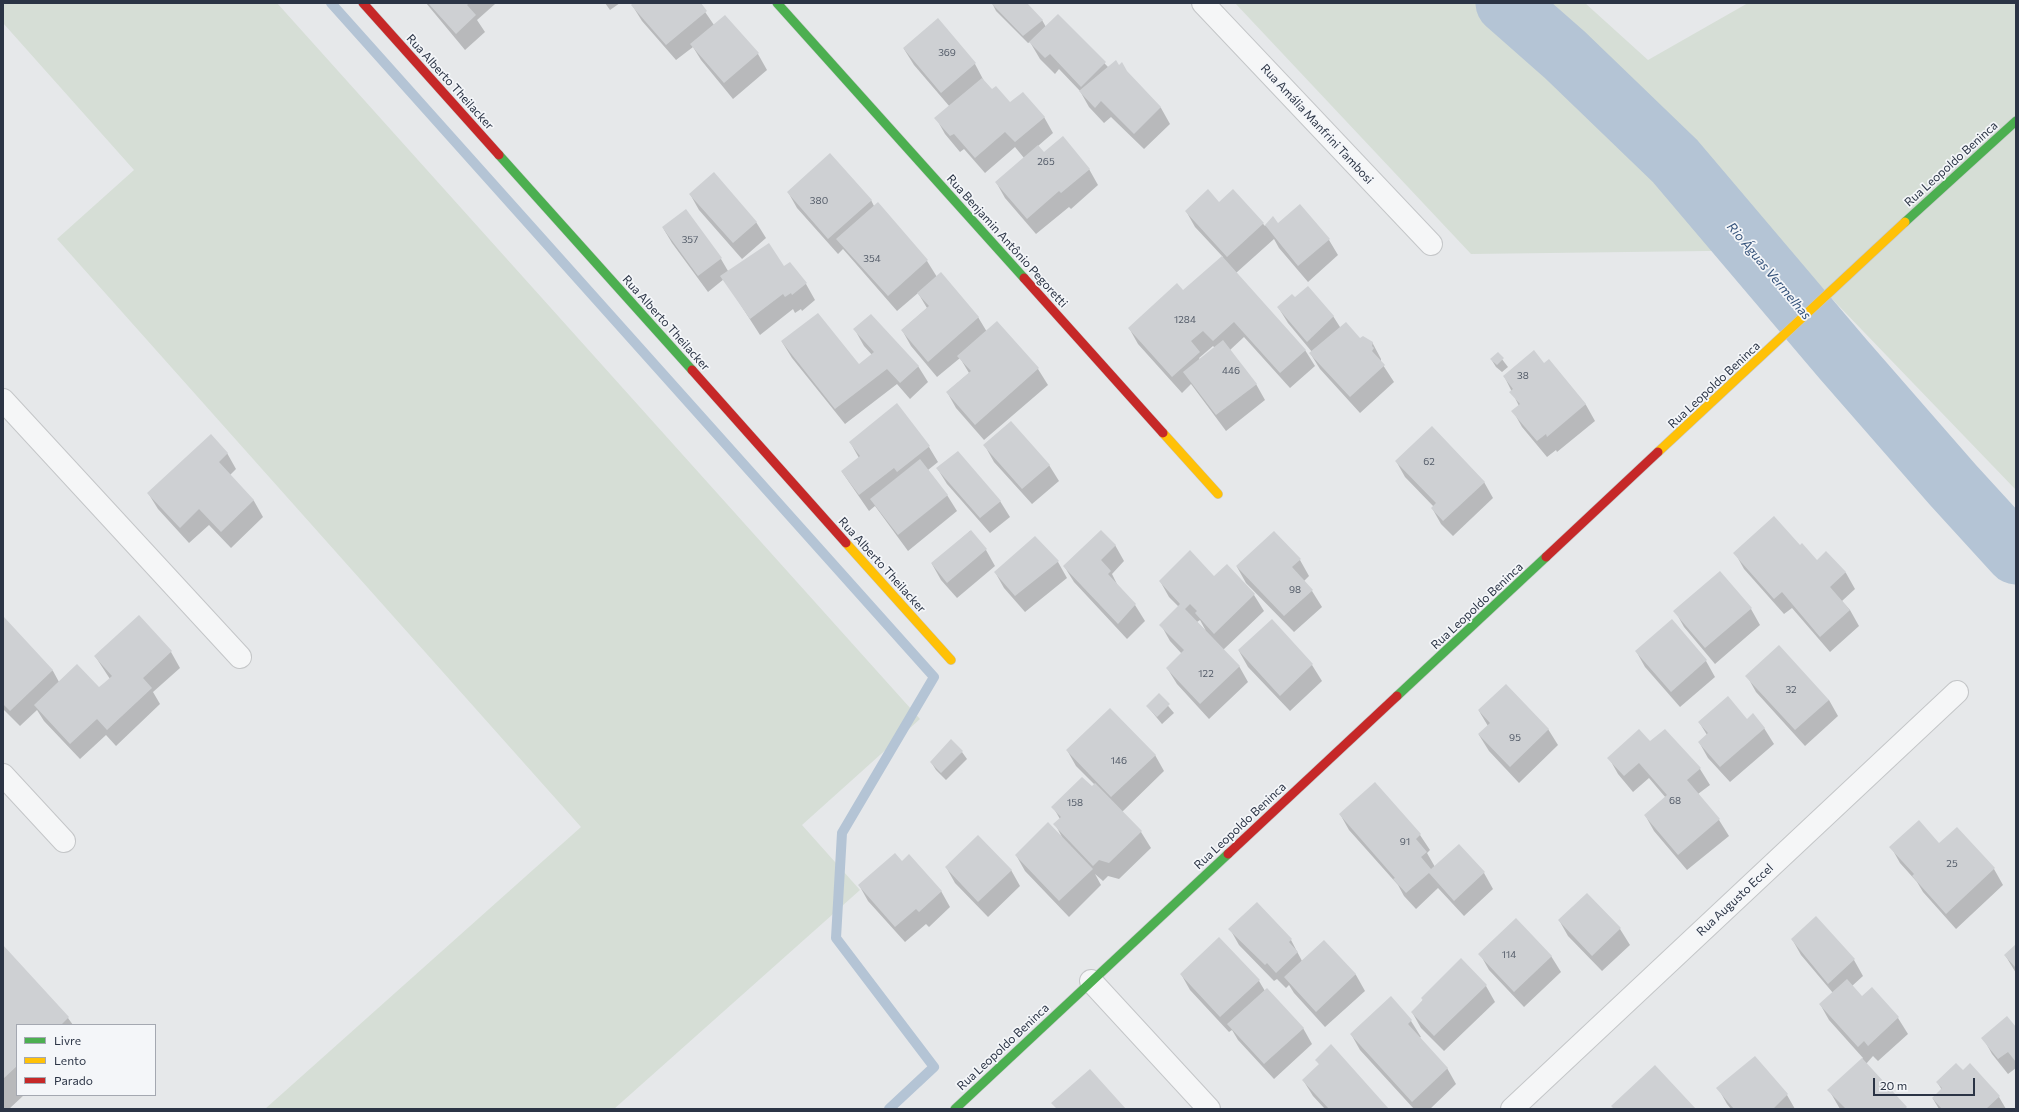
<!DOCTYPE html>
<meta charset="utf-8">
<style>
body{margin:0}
#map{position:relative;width:2019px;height:1112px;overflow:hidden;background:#e6e8ea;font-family:Commissioner,sans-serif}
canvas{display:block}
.frame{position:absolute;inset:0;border:4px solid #2b3445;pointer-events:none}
.legend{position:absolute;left:16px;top:1024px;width:140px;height:72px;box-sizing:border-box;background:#f4f6f9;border:1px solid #a4a8b1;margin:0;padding:5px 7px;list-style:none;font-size:12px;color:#2b3445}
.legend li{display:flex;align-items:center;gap:8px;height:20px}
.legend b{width:20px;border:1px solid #a4a8b1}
.scale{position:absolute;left:1873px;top:1078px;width:102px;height:18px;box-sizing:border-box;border:2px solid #2b3445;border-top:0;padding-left:5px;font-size:12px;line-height:14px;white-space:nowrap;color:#2b3445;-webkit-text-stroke:3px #f4f6f9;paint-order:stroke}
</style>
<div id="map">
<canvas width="2019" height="1112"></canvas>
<div class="frame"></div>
<ul class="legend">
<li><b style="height:5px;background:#4caf50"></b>Livre</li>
<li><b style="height:5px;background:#ffc107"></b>Lento</li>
<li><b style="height:5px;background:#c62828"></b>Parado</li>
</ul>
<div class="scale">20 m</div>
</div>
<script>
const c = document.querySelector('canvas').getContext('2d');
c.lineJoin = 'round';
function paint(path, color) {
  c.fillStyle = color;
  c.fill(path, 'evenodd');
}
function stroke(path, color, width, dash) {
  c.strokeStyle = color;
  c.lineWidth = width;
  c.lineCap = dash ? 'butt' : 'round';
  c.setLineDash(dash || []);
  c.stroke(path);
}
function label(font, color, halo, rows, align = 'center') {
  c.font = font + ' Commissioner,sans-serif';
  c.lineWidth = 3.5;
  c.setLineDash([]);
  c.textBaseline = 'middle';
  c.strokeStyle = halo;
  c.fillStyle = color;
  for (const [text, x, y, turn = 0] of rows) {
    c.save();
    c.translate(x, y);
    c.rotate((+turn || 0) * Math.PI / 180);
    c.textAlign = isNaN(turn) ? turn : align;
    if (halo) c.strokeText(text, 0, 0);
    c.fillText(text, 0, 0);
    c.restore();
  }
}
paint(new Path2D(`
 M3 3H277L920 719 802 825 860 890 614 1109H265L581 827 57 239 134 170 3 23Z
 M1235 3H1585L1648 60 1748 3H2016V490L1785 250 1471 254Z`), '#d6ded6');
paint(new Path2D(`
 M426 3H495V4L477 20 485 32 465 50Z
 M605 3H620L610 10Z
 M635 3H699L714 25 758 54 767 70 733 99 701 60 693 47 676 60 642 21 632 5Z
 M992 3H1026L1042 20 1046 27 1058 15 1108 67 1127 72 1161 108 1170 124 1144 149 1111 117 1104 123 1089 107 1080 91 1059 69 1055 74 1040 59 1030 42 1028 43 996 11Z
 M938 20 975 64 984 81 992 90 1010 104 1044 117 1053 133 1038 146 1044 154 1089 169 1098 185 1071 209 1069 207 1036 234 1005 198 996 182 1024 158 1015 147 985 173 964 149 960 152 945 134 936 118 950 107 914 65 904 49Z
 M1233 191 1265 226 1273 218 1277 223 1329 240 1338 255 1308 282 1279 248 1274 239 1236 273 1305 350 1315 366 1290 388 1244 337 1230 350 1256 384 1265 400 1226 431 1191 384 1182 393 1138 344 1129 328 1183 291 1223 257 1195 227 1186 211 1219 203ZM1213 346 1215 348 1200 360 1199 358Z
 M788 192 871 200 874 206 927 261 937 277 978 317 987 332 997 322 1038 369 1048 385 984 440 956 408 947 392 969 373 960 358 937 377 911 346 902 330 927 308 918 293 897 311 843 249 838 254 797 208Z
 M690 194 756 222 766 238 742 259 699 210Z
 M663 228 721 259 728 271 784 267 790 263 806 284 815 300 802 311 801 309 795 313 793 309 760 335 724 279 708 292 672 243Z
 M1295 299 1333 316 1340 327 1360 340 1372 342 1381 359V362L1394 382 1360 413 1320 369 1310 353 1312 352 1288 323 1278 307Z
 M855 330 918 366 928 382 910 399 897 384 845 424 792 358 782 342 858 366 872 355 864 346Z
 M1498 354 1508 367 1502 372 1496 367 1491 359Z
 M1549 360 1586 405 1595 421 1557 452 1556 450 1547 457 1522 427 1513 411 1519 406 1504 376 1544 364Z
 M850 442 929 447 938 462 928 470 947 495 957 511 908 551 875 506 869 511 842 472 859 458Z
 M985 446 1049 465 1059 481 1032 504 994 462Z
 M227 453 236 469 230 475 254 501 263 517 231 548 209 525 189 543 158 509 148 493Z
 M1396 461 1484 482 1493 498 1453 536 1441 524 1432 508 1434 507 1405 477Z
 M937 468 1000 501 1010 517 990 533 947 484Z
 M970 531 986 550 995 566 957 598 941 580 932 564Z
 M1035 538 1058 562 1067 578 1025 612 1004 588 995 572Z
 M1115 545 1124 561 1112 574 1119 588 1135 605 1145 621 1127 639 1074 582 1064 566Z
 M1800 547 1817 562 1826 552 1846 573 1855 589 1842 601 1850 610 1859 626 1830 652 1792 608 1784 614 1744 569 1735 553Z
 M1300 560 1309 576 1304 581 1312 591 1322 607 1294 632 1246 583 1237 567Z
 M1214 577 1254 595 1264 611 1223 650 1239 666 1248 682 1209 719 1177 684 1167 668 1182 654 1170 641 1161 625 1179 607 1169 597 1160 581ZM1200 620 1206 631 1197 622Z
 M1751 609 1760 625 1715 664 1684 627 1675 611Z
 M4 618 53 671 59 682 99 688 110 679 95 656 171 652 180 668 153 692 160 704 116 746 106 735 80 759 44 721 37 710 20 726 3 709Z
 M1239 651 1312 665 1322 681 1290 711 1248 667Z
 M1636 651 1706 661 1715 677 1680 707 1645 667Z
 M1747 676 1829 700 1838 716 1805 746 1756 692Z
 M1159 695 1174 713 1162 724 1147 706Z
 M1479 711 1548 729 1558 745 1519 783 1489 751 1479 735 1488 726Z
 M1746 720 1764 728 1774 744 1730 782 1708 758 1699 742 1707 735 1699 722Z
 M1665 730 1700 769 1710 785 1698 794 1719 820 1729 836 1687 870 1654 831 1645 815 1666 798 1649 778 1633 792 1618 774 1609 758 1650 743Z
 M1067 750 1155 755 1164 771 1122 812 1141 832 1151 848 1119 879 1108 876 1103 881 1095 874 1101 885 1069 917 1025 871 1016 855 1062 837 1055 824 1060 819 1053 807 1095 785 1076 766Z
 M962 752 967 759 946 780 936 770 931 762Z
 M1340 814 1420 835 1430 850 1427 853 1435 867 1484 873 1493 889 1464 916 1438 888 1416 909 1404 896 1398 885 1349 830Z
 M1957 828 1994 869 2003 885 1956 929 1923 892 1917 882 1900 863 1891 847 1939 844Z
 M902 862 941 891 950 907 929 927 926 924 905 942 868 901 859 885Z
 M946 867 1011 870 1020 886 988 917 955 883Z
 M1587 894 1620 929 1630 945 1602 971 1568 936 1559 920Z
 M1257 903 1291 940 1302 961 1324 941 1356 975 1365 991 1325 1027 1294 993 1289 985 1286 988 1277 979 1274 981 1239 945 1230 929Z
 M1816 918 1854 960 1863 976 1852 986 1862 998 1872 989 1898 1018 1908 1034 1878 1061 1873 1056 1866 1064 1907 1109H1840L1829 1090 1863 1058 1829 1020 1820 1004 1833 993 1801 955 1792 939Z
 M1219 938 1259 981 1265 991 1303 1028 1312 1044 1274 1079 1238 1040 1232 1030 1229 1032 1190 990 1181 974Z
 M2016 945V973L2005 955Z
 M3 947 68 1018 73 1025H17V1095H24L9 1109H3Z
 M1480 954 1551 956 1561 972 1524 1007 1489 970Z
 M1461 959 1486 986 1495 1002 1444 1051 1421 1028 1412 1012 1423 1000 1422 998Z
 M1391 997 1411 1021 1421 1037 1419 1038 1447 1068 1456 1084 1430 1109H1414L1360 1050 1351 1034Z
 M2016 1029V1068L2008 1074 1992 1054 1983 1038Z
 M1755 1057 1787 1095 1795 1109H1731L1727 1104 1718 1088Z
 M1316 1060 1387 1109H1325L1313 1096 1303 1080 1320 1065Z
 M1963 1071 1999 1097 2006 1109H1939L1933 1099 1942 1090 1937 1082Z`), '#0003');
stroke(new Path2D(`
 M331 3 934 677 842 833 836 938 934 1067 889 1109`), '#b4c4d5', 10);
stroke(new Path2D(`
 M1506 3 1565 55 1675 161 1843 359 1953 485 2016 554`), '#b4c4d5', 61);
paint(new Path2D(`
 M428 3H469L467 5 476 15 456 34Z
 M633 3H701L707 11 666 45 631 5Z
 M991 3H1027L1043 20 1023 36Z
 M1058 14 1106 62 1081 87 1050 54 1045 58 1029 42Z
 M725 15 759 53 724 83 690 44Z
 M938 18 976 63 941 93 903 48Z
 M1116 60 1119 65 1122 62 1127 71 1161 107 1134 134 1101 101 1095 108 1079 91Z
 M982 78 992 89 996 86 1010 102 1023 92 1045 117 1015 142 1005 132 975 158 954 134 950 136 934 118Z
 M1063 136 1090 169 1061 193 1059 191 1027 219 995 182 1038 145 1044 152Z
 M830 153 872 200 828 239 787 192Z
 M714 172 757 222 733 243 689 194Z
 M1208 189 1219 202 1233 189 1264 223 1227 257 1185 211Z
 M878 202 928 260 888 296 836 239Z
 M1300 204 1330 239 1298 266 1265 225 1273 216 1278 223Z
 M686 209 722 258 698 276 662 227Z
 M769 243 784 266 790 262 807 283 792 295 791 293 785 297 783 294 750 319 720 276Z
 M1222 256 1306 350 1280 373 1234 322 1213 341 1203 331 1191 341 1200 352 1172 377 1128 328 1177 283 1183 290Z
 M941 272 979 317 928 362 901 330 929 306 917 293Z
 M1308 286 1334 316 1307 342 1277 307 1292 294 1295 297Z
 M818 313 859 364 874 352 853 329 871 314 919 366 900 383 887 369 835 409 781 341Z
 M997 321 1039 368 975 425 946 392 971 371 957 356Z
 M1346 322 1360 338 1363 336 1373 342 1372 346 1374 348 1372 351 1385 365 1350 397 1309 353Z
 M1223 340 1257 384 1216 415 1183 372Z
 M1534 350 1544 363 1549 359 1586 404 1547 437 1546 434 1537 441 1511 411 1520 404 1509 392 1513 389 1503 376Z
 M1498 352 1504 358 1497 365 1490 359Z
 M897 403 930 446 897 472 894 468 859 495 841 471 860 456 849 442Z
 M1011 421 1050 465 1022 489 983 445Z
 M1432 426 1485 482 1443 521 1431 508 1436 503 1395 461Z
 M211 434 228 453 219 462 254 500 221 532 199 509 180 528 147 493Z
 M958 451 1001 501 980 518 936 468Z
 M920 459 948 495 898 535 870 499Z
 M1774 516 1800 545 1802 543 1817 560 1826 551 1846 572 1830 587 1850 610 1820 637 1782 592 1774 599 1733 553Z
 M971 530 987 549 947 583 931 563Z
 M1101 530 1116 545 1101 560 1111 571 1108 574 1136 604 1118 624 1063 566Z
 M1274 531 1301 559 1292 567 1313 590 1284 616 1236 566Z
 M1035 536 1059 561 1015 596 994 572Z
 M1190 550 1214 576 1227 564 1255 594 1214 634 1195 613 1197 611 1190 604 1185 609 1240 666 1200 704 1166 668 1184 650 1159 625 1180 604 1159 581Z
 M1720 571 1752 608 1705 648 1673 611Z
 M139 615 172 651 143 678 152 688 107 730 97 719 70 744 34 705 77 664 99 687 104 683 112 676 94 656Z
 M4 617 53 670 10 711 3 704Z
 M1272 619 1313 664 1280 696 1238 650Z
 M1672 619 1707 660 1671 692 1635 651Z
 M1779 645 1829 700 1795 730 1745 676Z
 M1506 684 1549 729 1510 767 1478 734 1490 723 1478 710Z
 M1159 693 1170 704 1157 717 1146 706Z
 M1728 696 1747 719 1753 713 1765 728 1720 767 1698 742 1708 733 1698 722Z
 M1110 708 1156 755 1111 797 1066 750Z
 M1639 729 1650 741 1665 729 1701 768 1687 780 1720 819 1678 855 1644 815 1667 795 1639 763 1624 776 1607 758Z
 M951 739 963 751 941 773 930 762Z
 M1082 777 1092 786 1095 783 1142 831 1109 863 1099 860 1093 866 1053 824 1061 817 1051 807Z
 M1375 782 1421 834 1416 839 1427 852 1421 857 1431 869 1459 844 1485 872 1454 901 1429 873 1406 893 1393 879 1395 878 1339 814Z
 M1919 820 1939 843 1957 827 1995 868 1946 914 1912 876 1914 874 1889 847Z
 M1048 822 1093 869 1059 901 1015 855Z
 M978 835 1012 870 978 902 945 867Z
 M895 853 902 861 909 854 942 891 919 912 916 909 895 927 858 885Z
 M1587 893 1621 928 1592 956 1558 920Z
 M1257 902 1292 939 1289 942 1298 952 1276 973 1267 963 1265 965 1228 929Z
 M1816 916 1855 959 1828 984 1791 939Z
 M1516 918 1552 956 1514 992 1478 954Z
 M1219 937 1260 980 1220 1017 1180 974Z
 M1324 940 1356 974 1316 1012 1284 977Z
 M2016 944V968L2004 955Z
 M3 945 69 1017 61 1025H17V1066L3 1079Z
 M1461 958 1487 985 1434 1036 1411 1012 1423 1000 1421 998Z
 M1847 979 1862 996 1872 987 1899 1017 1868 1046 1864 1041 1858 1047 1819 1004Z
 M1267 988 1304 1028 1264 1064 1227 1024Z
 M1391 996 1412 1020 1408 1024 1448 1068 1412 1102 1350 1034Z
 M2007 1016 2016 1027V1062L2008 1052 1998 1059 1981 1038Z
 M1331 1044 1389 1109H1329L1302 1080 1319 1064 1315 1060Z
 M1755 1056 1788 1094 1773 1109H1734L1716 1088Z
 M1862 1058 1907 1107 1905 1109H1846L1827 1090Z
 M1956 1063 1963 1070 1970 1063 2000 1096 1986 1109H1942L1932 1098 1942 1088 1936 1082Z
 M1655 1065 1696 1109H1614L1611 1106Z
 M1090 1069 1126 1109H1057L1051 1103Z`), '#ced0d3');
const street = new Path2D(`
 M1203 3 1431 244
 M3 400 240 657
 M3 775 64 841
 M1091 981 1209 1109
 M1512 1109 1957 692`);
const fast = new Path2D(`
 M777 3 1024 278
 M499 155 692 370
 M1905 222 2016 121
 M1397 696 1546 557
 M955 1109 1228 854`);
const slow = new Path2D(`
 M1163 433 1218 494
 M1658 452 1905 222
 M846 543 951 660`);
const jam = new Path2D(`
 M363 3 499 155
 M1024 278 1163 433
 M692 370 846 543
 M1546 557 1658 452
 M1228 854 1397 696`);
stroke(street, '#c4c6c8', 24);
stroke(fast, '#c4c6c8', 10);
stroke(slow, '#c4c6c8', 10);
stroke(jam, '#c4c6c8', 10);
stroke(street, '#f5f6f7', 22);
stroke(fast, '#4caf50', 9);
stroke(slow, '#ffc107', 9);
stroke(jam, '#c62828', 9);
label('10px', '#545c69', null, [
 ["369",947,53],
 ["265",1046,162],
 ["380",819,201],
 ["357",690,240],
 ["354",872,259],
 ["1284",1185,320],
 ["446",1231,371],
 ["38",1523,376],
 ["62",1429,462],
 ["98",1295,590],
 ["122",1206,674],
 ["32",1791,690],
 ["95",1515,738],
 ["146",1119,761],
 ["68",1675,801],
 ["158",1075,803],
 ["91",1405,842],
 ["25",1952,864],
 ["114",1509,955]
]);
label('12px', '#2b3445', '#f4f6f9', [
 ["Rua Alberto Theilacker",450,82,48],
 ["Rua Amália Manfrini Tambosi",1317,124,47],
 ["Rua Leopoldo Beninca",1951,164,-42],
 ["Rua Benjamin Antônio Pegoretti",1007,241,48],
 ["Rua Alberto Theilacker",666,323,48],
 ["Rua Leopoldo Beninca",1714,385,-43],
 ["Rua Alberto Theilacker",882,565,48],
 ["Rua Leopoldo Beninca",1477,606,-43],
 ["Rua Leopoldo Beninca",1240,826,-43],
 ["Rua Augusto Eccel",1735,900,-43],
 ["Rua Leopoldo Beninca",1003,1047,-43]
]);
label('italic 13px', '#34527a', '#f4f6f9', [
 ["Rio Águas Vermelhas",1769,271,50]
]);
</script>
